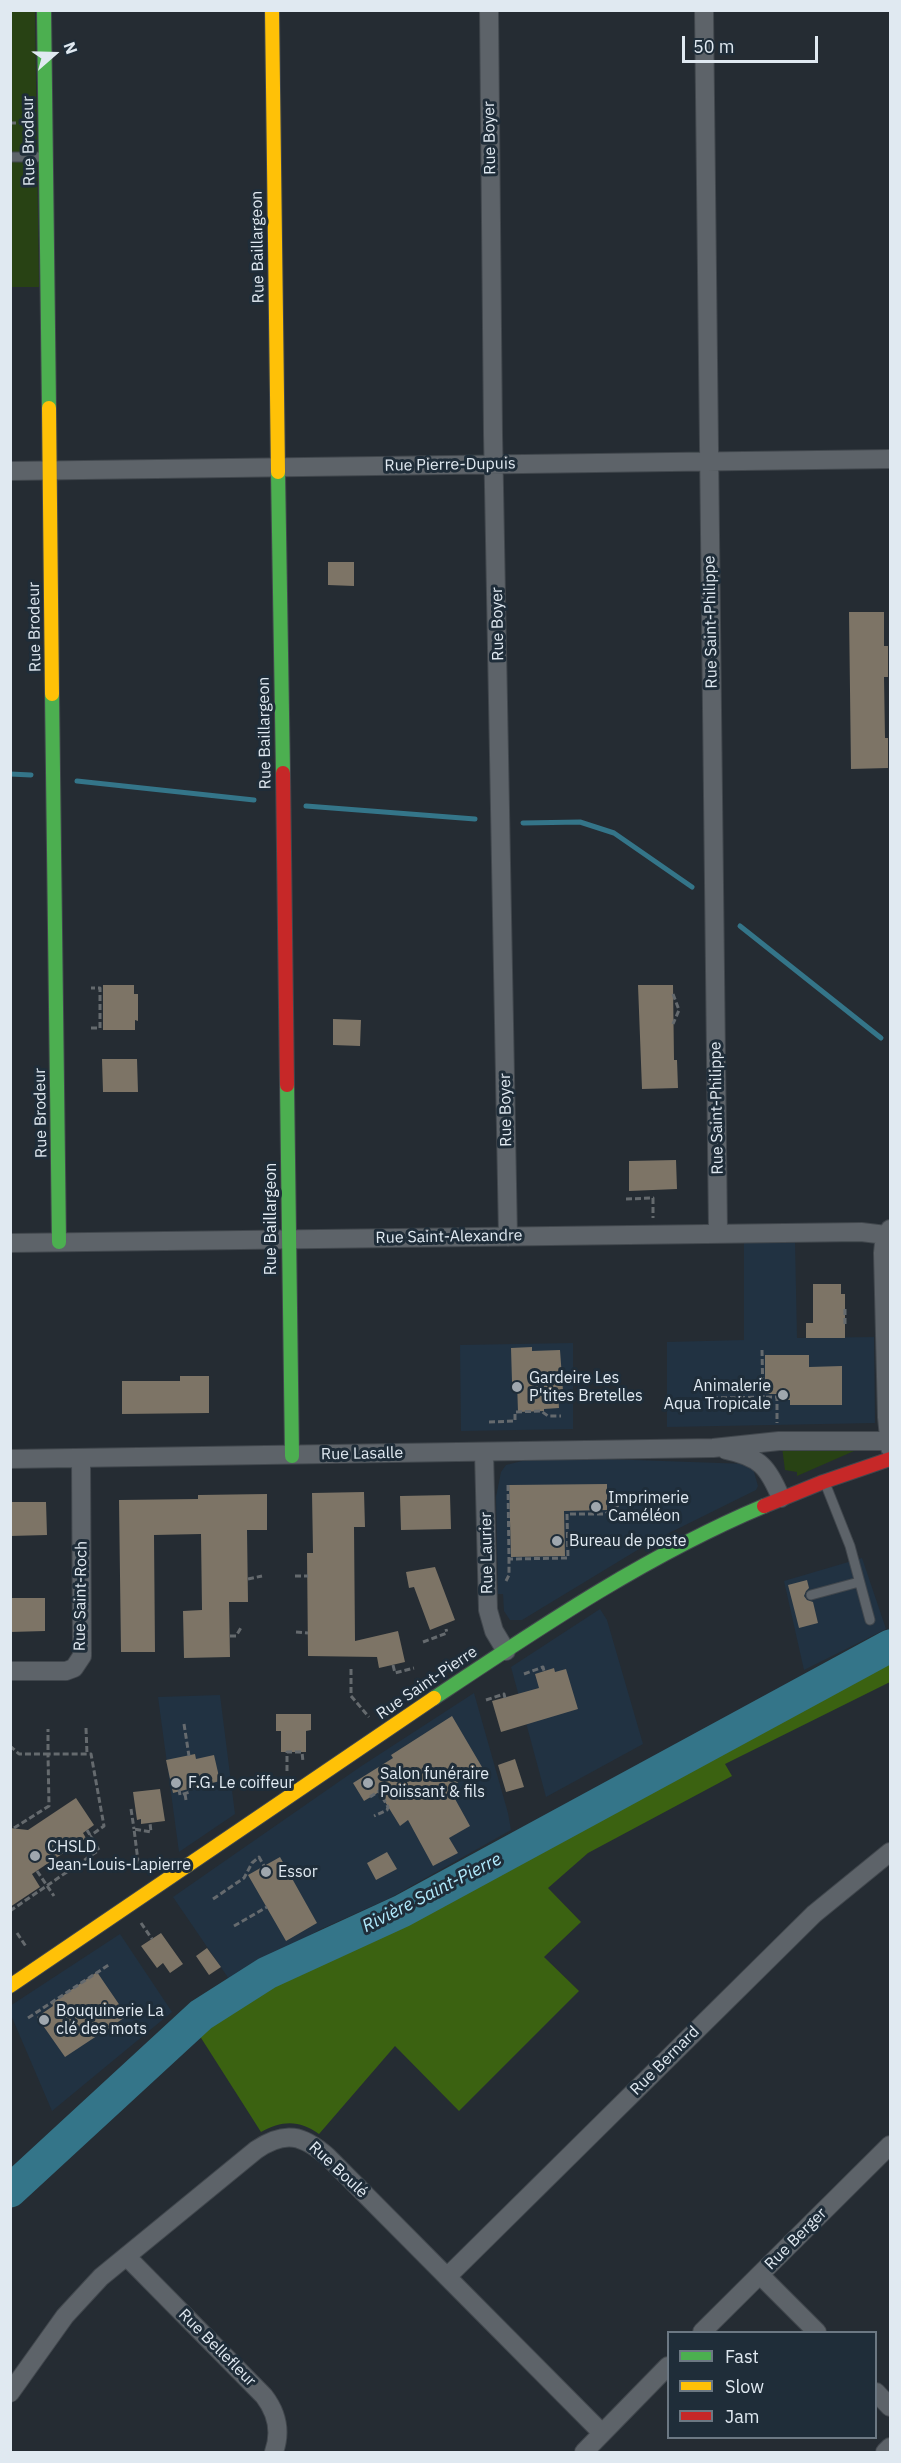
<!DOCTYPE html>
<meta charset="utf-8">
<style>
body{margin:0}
#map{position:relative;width:901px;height:2463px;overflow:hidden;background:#252c33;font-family:"IBM Plex Sans",sans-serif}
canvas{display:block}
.frame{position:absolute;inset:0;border:12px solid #e0e9f1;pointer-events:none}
.legend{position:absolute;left:667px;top:2331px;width:210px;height:108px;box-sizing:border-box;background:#1f2d39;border:2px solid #6c7883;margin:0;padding:8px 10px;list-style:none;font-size:18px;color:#e0e9f1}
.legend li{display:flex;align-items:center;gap:12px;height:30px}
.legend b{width:30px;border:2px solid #6c7883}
.north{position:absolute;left:24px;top:24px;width:60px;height:60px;-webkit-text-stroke:4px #1f2d39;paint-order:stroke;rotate:70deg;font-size:16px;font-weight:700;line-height:24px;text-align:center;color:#e0e9f1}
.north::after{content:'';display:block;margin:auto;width:21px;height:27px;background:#e0e9f1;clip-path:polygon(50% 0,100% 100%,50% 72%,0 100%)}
.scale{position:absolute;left:682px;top:36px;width:136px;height:27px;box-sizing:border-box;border:3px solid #e0e9f1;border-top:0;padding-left:8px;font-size:18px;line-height:21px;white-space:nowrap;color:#e0e9f1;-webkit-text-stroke:4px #1f2d39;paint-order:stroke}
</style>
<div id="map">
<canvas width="901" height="2463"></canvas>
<div class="frame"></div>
<ul class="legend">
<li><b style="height:8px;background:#4caf50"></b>Fast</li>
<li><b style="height:8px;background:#ffc107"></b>Slow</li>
<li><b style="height:8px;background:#c62828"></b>Jam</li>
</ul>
<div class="north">N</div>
<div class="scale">50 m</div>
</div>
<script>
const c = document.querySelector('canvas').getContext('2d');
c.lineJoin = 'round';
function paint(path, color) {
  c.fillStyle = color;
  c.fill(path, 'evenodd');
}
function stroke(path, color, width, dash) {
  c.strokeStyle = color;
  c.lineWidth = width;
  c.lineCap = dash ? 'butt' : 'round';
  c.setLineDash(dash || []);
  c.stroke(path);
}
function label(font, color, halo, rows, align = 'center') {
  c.font = font + ' "IBM Plex Sans",sans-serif';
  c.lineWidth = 6;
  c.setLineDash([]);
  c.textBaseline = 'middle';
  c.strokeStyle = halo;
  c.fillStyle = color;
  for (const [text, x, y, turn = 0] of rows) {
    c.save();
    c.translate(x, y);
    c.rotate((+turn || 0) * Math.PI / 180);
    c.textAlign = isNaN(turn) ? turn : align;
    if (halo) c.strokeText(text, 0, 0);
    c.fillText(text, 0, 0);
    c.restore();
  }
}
paint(new Path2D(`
 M795 1241 797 1338 874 1337 875 1423 667 1427V1342L744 1340V1242Z
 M573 1343V1429L461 1431 460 1345Z
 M606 1459 748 1464 756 1469 754 1472 758 1486 756 1490 649 1543 522 1620H510L504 1611 503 1594H498L496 1497 501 1472 506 1465 526 1460Z
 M862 1558 886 1629 804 1670 784 1581Z
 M600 1609 607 1620 643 1744 546 1797 511 1667Z
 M474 1693 508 1813 511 1830 390 1898 319 1930 231 1982 173 1897 360 1767Z
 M220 1695 235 1814 179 1852 158 1697Z
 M120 1934 172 2012 52 2111 11 2015 10 2006Z`), '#213242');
paint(new Path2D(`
 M10 11H35L39 287H11Z
 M782 1447 853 1449 854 1451 797 1476V1472L785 1470Z`), '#284214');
paint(new Path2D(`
 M890 1661V1682L725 1764 732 1776 588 1853 548 1888 581 1922 544 1957 579 1991 459 2111 395 2046 319 2134C300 2120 282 2120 261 2132L196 2030 275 1984 525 1862Z`), '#3b6211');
stroke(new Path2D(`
 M10 774 31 775
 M77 781 254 800
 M306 806 475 819
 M523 823 580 822 614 833 692 887
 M740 926 881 1038`), '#347589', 5);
stroke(new Path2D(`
 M10 2191 201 2015 267 1973 402 1911 890 1646`), '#347589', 33);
paint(new Path2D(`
 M328 562H354V586L328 585Z
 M849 612H884V646H888V677H884L885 738H888V768L851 769Z
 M103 985H134V994H138V1021L135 1020V1030H103Z
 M638 985H673L674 1060H677L678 1088 642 1089Z
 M333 1019 361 1020 360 1046 333 1045Z
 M102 1059H137L138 1092H103Z
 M676 1160 677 1189 629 1191V1161Z
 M813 1284H841V1294H845V1338H806V1323H813Z
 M532 1347V1351L560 1350 563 1391H558L559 1408 544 1409V1411L518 1412 517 1382H512L511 1348Z
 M765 1355H809V1367L842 1366V1405H790V1400H777V1394H765Z
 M180 1376H209V1413L122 1414V1381H180Z
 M607 1484V1510L564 1511 565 1556 511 1557 509 1485Z
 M364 1492 365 1527H354L355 1641 398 1631 405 1662 379 1668 377 1657 308 1656 307 1553H313L312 1493Z
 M267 1494V1530H247L248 1602H229L230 1657 184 1658 183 1611 202 1610 201 1534 154 1535 155 1652H121L119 1500 198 1499V1495Z
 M450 1495 451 1529 401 1530 400 1496Z
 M10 1502H46L47 1535 10 1536Z
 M435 1567 455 1620 430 1630 414 1587 409 1588 406 1572Z
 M807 1580 809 1588 806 1591 804 1596 807 1600 813 1602 818 1623 799 1628 788 1585Z
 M10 1598H45V1631L10 1632Z
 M554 1668 555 1672 566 1669 578 1709 501 1732 492 1701 539 1688 535 1674Z
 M276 1714H311V1730L306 1731V1752H281V1731H276Z
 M452 1716 482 1767 449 1788 470 1826 449 1838 458 1853 433 1866 408 1820 400 1826 379 1792 364 1801 353 1783 393 1758 391 1755Z
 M195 1754 196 1759 214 1755 220 1781 173 1793 166 1760Z
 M515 1759 524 1787 506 1792 498 1765Z
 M160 1789 165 1821 141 1824V1819L137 1820 133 1792Z
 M76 1798 94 1825 83 1833 86 1838 32 1874 40 1887 10 1907V1828L28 1830Z
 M387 1852 397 1869 376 1880 367 1863Z
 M280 1857 317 1923 286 1941 248 1875Z
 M161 1933 183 1964 170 1973 163 1963 157 1968 141 1946Z
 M207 1948 221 1967 209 1975 196 1956Z
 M97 1972 127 2016 65 2057 37 2017 53 2006 52 2003Z`), '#7d7466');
const lane = new Path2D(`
 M10 157H44
 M825 1483 850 1546 870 1620
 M811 1595 859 1582`);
const street = new Path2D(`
 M489 10 493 434 508 1237
 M704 10 718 1233
 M10 471 890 459
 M890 1229 884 1243 883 1253 887 1417 890 1448
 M10 1243 861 1232 886 1235
 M726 1450C760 1457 768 1467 781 1498
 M484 1452 488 1610 494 1631 506 1651
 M10 1459 713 1448 779 1441H890
 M10 1671H66L74 1668 82 1656 81 1458
 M127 2257 264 2396C277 2413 281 2432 274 2452
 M760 2275 817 2332
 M447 2277 814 1914 890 1852
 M702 2332 890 2145
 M876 2392 890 2407
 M10 2393 65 2316 101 2277 256 2150C285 2130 303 2135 328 2157L602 2433
 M584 2452 668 2366
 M885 2452 890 2447`);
const fast = new Path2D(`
 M44 10 49 408
 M278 472 283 773
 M52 694 59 1242
 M287 1085 292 1456
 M434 1698C539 1628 647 1555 764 1506`);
const slow = new Path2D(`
 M272 10 278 472
 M49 408 52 694
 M10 1986 434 1698`);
const jam = new Path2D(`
 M283 773 287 1085
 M764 1506 823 1482 890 1459`);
stroke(lane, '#41474d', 11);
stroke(street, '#41474d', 20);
stroke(fast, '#41474d', 16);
stroke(slow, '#41474d', 16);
stroke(jam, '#41474d', 16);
stroke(new Path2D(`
 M10 123H24
 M673 994 679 1010 673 1024
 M91 1028H100V988H91
 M626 1199 653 1198V1218
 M845 1309V1327
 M762 1350 763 1397
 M712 1398 777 1397V1423
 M489 1422 515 1421V1412L541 1411 548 1416H561
 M508 1485 509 1559 568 1558 567 1514H605L620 1504
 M567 1545H592
 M295 1576H308
 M248 1579 262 1576
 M506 1581 509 1575V1559
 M296 1632 308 1633
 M230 1636H236L242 1626
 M423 1642 447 1633 446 1629
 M393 1665 395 1673 414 1668
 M351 1669V1696L369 1717
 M524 1674 543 1667 544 1671
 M486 1700 504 1694 505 1698
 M184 1724 189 1756
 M86 1728 87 1754
 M10 1746 19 1754H48V1729
 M287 1771V1752H302L303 1762
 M179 1789 180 1795 190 1792 189 1789
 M185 1794 186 1800
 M370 1797 379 1791 388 1807 387 1810 374 1816
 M131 1809 134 1829
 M14 1828 49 1806 48 1754H91L104 1826 90 1836
 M37 1871 54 1896
 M141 1872 139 1869 134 1829 151 1832 150 1823
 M213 1899 244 1878 252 1863 259 1857 264 1866
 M10 1911 99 1850 87 1830
 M141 1923 152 1939
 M234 1926 267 1907
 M17 1933 27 1948
 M28 2018 110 1964`), '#656a6e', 3, [6, 3]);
stroke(lane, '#5d6369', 9);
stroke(street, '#5d6369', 18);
stroke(fast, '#4caf50', 14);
stroke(slow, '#ffc107', 14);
stroke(jam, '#c62828', 14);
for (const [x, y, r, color] of [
 [517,1387,6,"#9fa7ae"],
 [783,1395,6,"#9fa7ae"],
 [596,1507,6,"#9fa7ae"],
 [557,1541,6,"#9fa7ae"],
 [176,1783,6,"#9fa7ae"],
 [368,1783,6,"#9fa7ae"],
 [35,1856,6,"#9fa7ae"],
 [266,1872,6,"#9fa7ae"],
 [44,2020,6,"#9fa7ae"]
]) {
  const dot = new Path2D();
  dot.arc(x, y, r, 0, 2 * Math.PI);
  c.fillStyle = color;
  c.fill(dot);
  stroke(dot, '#1f2d39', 2);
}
label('16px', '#e0e9f1', '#1f2d39', [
 ["Rue Boyer",490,138,-91],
 ["Rue Brodeur",29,141,-91],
 ["Rue Baillargeon",258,247,-91],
 ["Rue Pierre-Dupuis",450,465,-1],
 ["Rue Saint-Philippe",711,622,-91],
 ["Rue Boyer",498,624,-91],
 ["Rue Brodeur",35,627,-91],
 ["Rue Baillargeon",265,733,-91],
 ["Rue Saint-Philippe",717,1108,-91],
 ["Rue Boyer",506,1110,-91],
 ["Rue Brodeur",41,1113,-91],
 ["Rue Baillargeon",271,1219,-90],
 ["Rue Saint-Alexandre",449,1237,-1],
 ["Rue Lasalle",362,1454,-1],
 ["Rue Laurier",487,1553,-91],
 ["Rue Saint-Roch",81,1596,-89],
 ["Rue Saint-Pierre",427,1683,-34],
 ["Rue Bernard",665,2061,-45],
 ["Rue Boulé",338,2170,43],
 ["Rue Berger",796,2239,-45],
 ["Rue Bellefleur",217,2348,45]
]);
label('16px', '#e0e9f1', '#1f2d39', [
 ["Gardeire Les",529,1378],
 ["P'tites Bretelles",529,1396],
 ["Animalerie",771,1386,"right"],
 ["Aqua Tropicale",771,1404,"right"],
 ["Imprimerie",608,1498],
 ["Caméléon",608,1516],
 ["Bureau de poste",569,1541],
 ["Salon funéraire",380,1774],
 ["Poiissant & fils",380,1792],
 ["F.G. Le coiffeur",188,1783],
 ["CHSLD",47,1847],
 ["Jean-Louis-Lapierre",47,1865],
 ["Essor",278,1872],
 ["Bouquinerie La",56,2011],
 ["clé des mots",56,2029]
], 'left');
label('italic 18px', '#b1eafc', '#1f2d39', [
 ["Rivière Saint-Pierre",432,1893,-27]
]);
</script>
